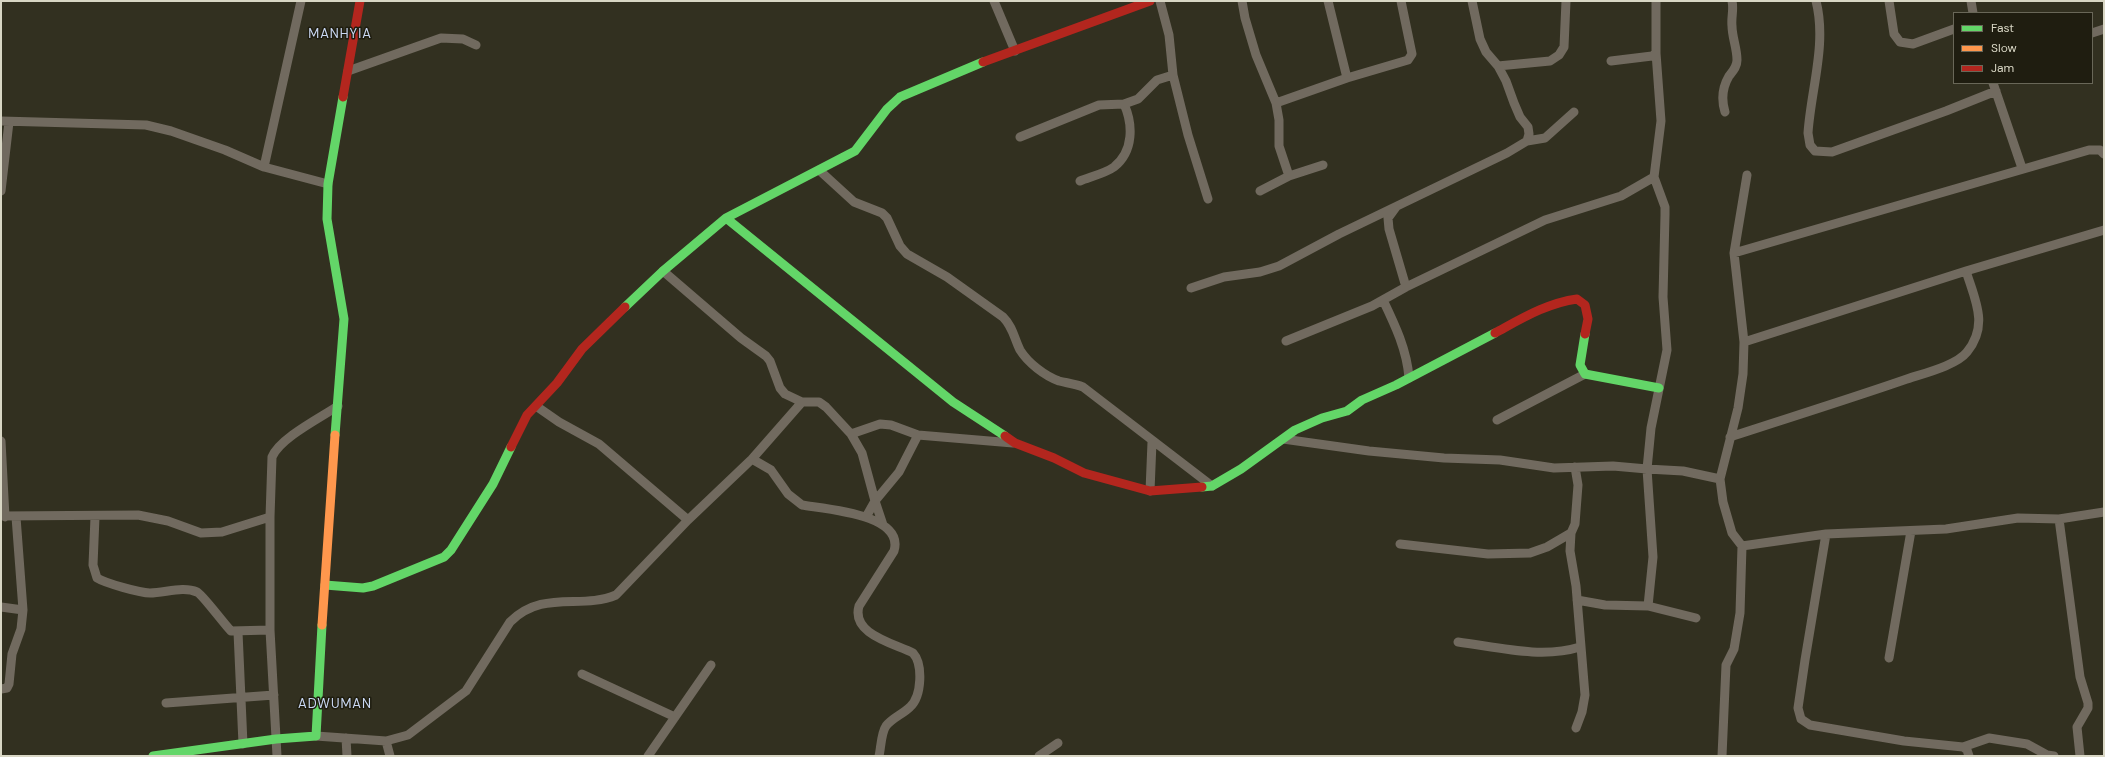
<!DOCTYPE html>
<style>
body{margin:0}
#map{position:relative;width:2105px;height:757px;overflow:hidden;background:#323020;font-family:"DM Sans",sans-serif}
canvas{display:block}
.frame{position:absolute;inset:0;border:2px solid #d8d6c4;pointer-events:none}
.legend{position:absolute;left:1953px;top:12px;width:140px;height:72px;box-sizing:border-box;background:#1f1d10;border:1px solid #696758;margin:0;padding:5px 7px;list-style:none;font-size:12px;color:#d8d6c4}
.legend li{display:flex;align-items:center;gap:8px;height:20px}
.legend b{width:20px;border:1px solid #696758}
</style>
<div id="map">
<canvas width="2105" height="757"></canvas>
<div class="frame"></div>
<ul class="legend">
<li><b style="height:5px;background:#63d668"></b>Fast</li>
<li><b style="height:5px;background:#ff974d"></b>Slow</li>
<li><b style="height:5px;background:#b3261e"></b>Jam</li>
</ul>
</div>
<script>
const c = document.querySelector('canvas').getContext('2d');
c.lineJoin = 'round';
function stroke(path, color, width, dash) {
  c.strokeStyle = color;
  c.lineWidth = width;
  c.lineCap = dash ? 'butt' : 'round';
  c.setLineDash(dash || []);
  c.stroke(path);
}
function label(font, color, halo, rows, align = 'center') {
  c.font = font + ' "DM Sans",sans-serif';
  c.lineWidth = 3;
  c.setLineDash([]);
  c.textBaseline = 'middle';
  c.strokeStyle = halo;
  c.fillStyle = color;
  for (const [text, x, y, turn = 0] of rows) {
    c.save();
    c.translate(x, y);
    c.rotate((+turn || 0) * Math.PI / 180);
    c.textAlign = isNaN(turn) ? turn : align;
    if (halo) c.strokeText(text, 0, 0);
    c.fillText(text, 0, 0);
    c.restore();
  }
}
stroke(new Path2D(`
 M994 1 1015 51
 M1160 1 1169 35 1173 75 1188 135 1208 199
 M1242 1 1245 18 1256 55 1276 103 1279 120V146L1289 176
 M1328 1 1347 78
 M1816 1C1827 44 1811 89 1808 133L1810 145 1815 151 1832 152 1946 111 1996 91
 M1889 1 1894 34 1900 42 1913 44 1954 29
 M1971 1 1973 13
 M2092 33 2104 29
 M1656 53 1661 121 1654 177 1665 207V215L1663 297 1667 350 1651 428 1647 469 1683 471 1720 479
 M1611 61 1652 56 1656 53V1
 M1498 66 1550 61 1559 55 1564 47 1566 1
 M348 71 441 38 463 39 476 45
 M1993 83 2022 168
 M1276 103 1347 78 1408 60 1412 54 1401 1
 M1725 112C1721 99 1722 88 1729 76 1733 71 1737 67 1737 60 1737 48 1732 37 1732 26 1731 17 1734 10 1732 1
 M1 121 146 125 171 131 225 150 264 167 328 184
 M1020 137 1099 105 1124 104 1138 99 1157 80 1173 75
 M1527 141 1545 138 1574 112
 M264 167 301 1
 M819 170 854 202 882 213 887 218 900 246 907 254 947 277 1003 317C1013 327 1014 338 1020 350 1028 363 1045 376 1059 381 1067 383 1075 384 1083 387L1212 486
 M1080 181C1090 177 1106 173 1114 167 1134 151 1133 124 1124 104
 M1 191 9 122
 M1260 191 1289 176 1323 165
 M1734 253 2089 150H2100L2104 154
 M663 271 741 338 766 356 770 361 780 388 785 394 802 402H819L826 407 851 434 862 453 875 501 883 525
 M1406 287 1545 220 1621 196 1654 177
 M1191 288 1224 277 1260 272 1279 266 1339 234 1507 153 1527 141 1529 134 1528 127 1520 117 1514 103 1506 81 1498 66 1486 52 1480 39 1472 1
 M1383 300C1395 325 1407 350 1409 378
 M1286 341 1372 306 1406 287 1389 229 1388 218 1396 207
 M1744 342 1966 271 2104 230
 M536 406 559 422 599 444 688 520 752 459 802 402
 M1497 420 1585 374
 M851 434 880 424 891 425 918 435 1013 443
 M1730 437C1788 418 1846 400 1904 380 1921 374 1956 366 1967 352 1989 325 1975 300 1966 271
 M1283 439 1369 451 1444 458 1500 460 1554 468 1613 466 1647 469 1653 557 1648 606
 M1 441 5 517
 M752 459 771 470 788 494 802 505C825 509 905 514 894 551L859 606C851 634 893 643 913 653 923 664 922 696 910 707 903 714 892 718 886 726 881 733 881 748 879 756
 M1150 491 1152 442
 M1 516 138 515 168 521 201 533 222 532 270 517
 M95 517 93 565 97 578C105 583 140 593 150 593 165 593 183 586 197 592 202 594 224 624 231 631L270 630
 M866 517 875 501 899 472 918 435
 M2059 519 2080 677 2088 703V708L2077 727 2080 756
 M1571 533 1570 551 1576 586 1585 695 1582 712 1576 728
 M1826 534 1805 660 1798 708 1801 719 1810 725 1904 741 1963 747 1967 750 1969 756
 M1400 544 1488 554 1530 553 1547 547 1571 533 1575 524 1578 485 1575 467
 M1742 546 1826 534 1946 529 2018 518 2059 519 2104 512
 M1577 600 1605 605 1648 606 1696 618
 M1 607 23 610
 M238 632 243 744
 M1458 642C1497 647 1541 659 1580 647
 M1889 658 1911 531
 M582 674 675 717
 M1 689 7 688 9 684 12 654 21 629 23 610 16 517
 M166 703 274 695
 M316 736 386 741 408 735 466 691 510 622C543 589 581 610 616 595L688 520
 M346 738 347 756
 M386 741 390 756
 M1963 747 1989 738 2027 744 2047 755 2054 756
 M277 756 270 630V517L272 457C280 438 320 418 338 406
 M648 756 711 665
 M1039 756 1058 743
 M1722 756 1726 665 1734 649 1740 613 1742 546 1732 533 1723 502 1720 479 1738 408 1743 374 1744 342 1734 253 1747 175`), '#716a5f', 9);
stroke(new Path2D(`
 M726 218 953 402 1005 436
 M625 307 663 271 726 218 855 151 887 109 900 97 983 62
 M1585 334 1580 365 1585 374 1659 388
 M335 435 344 319 327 219 328 184 343 97
 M1202 487 1212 486 1241 469 1295 430 1322 418 1347 411 1362 400 1396 385 1495 333
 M325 585 363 588 373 586 444 557 451 550 493 484 511 447
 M153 756 276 739 316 736 322 625`), '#63d668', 9);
stroke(new Path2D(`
 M322 625 335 435`), '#ff974d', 9);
stroke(new Path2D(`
 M983 62 1150 1
 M343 97 360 1
 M1495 333C1521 319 1547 303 1577 299L1585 305 1588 319 1585 334
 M1005 436 1015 443 1054 458 1084 473 1150 491 1202 487
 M511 447 527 415 557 383 582 349 625 307`), '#b3261e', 9);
c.letterSpacing = '1px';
label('13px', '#cad8f3', '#1f1d10', [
 ["MANHYIA",340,35],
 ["ADWUMAN",335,705]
]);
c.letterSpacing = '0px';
</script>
